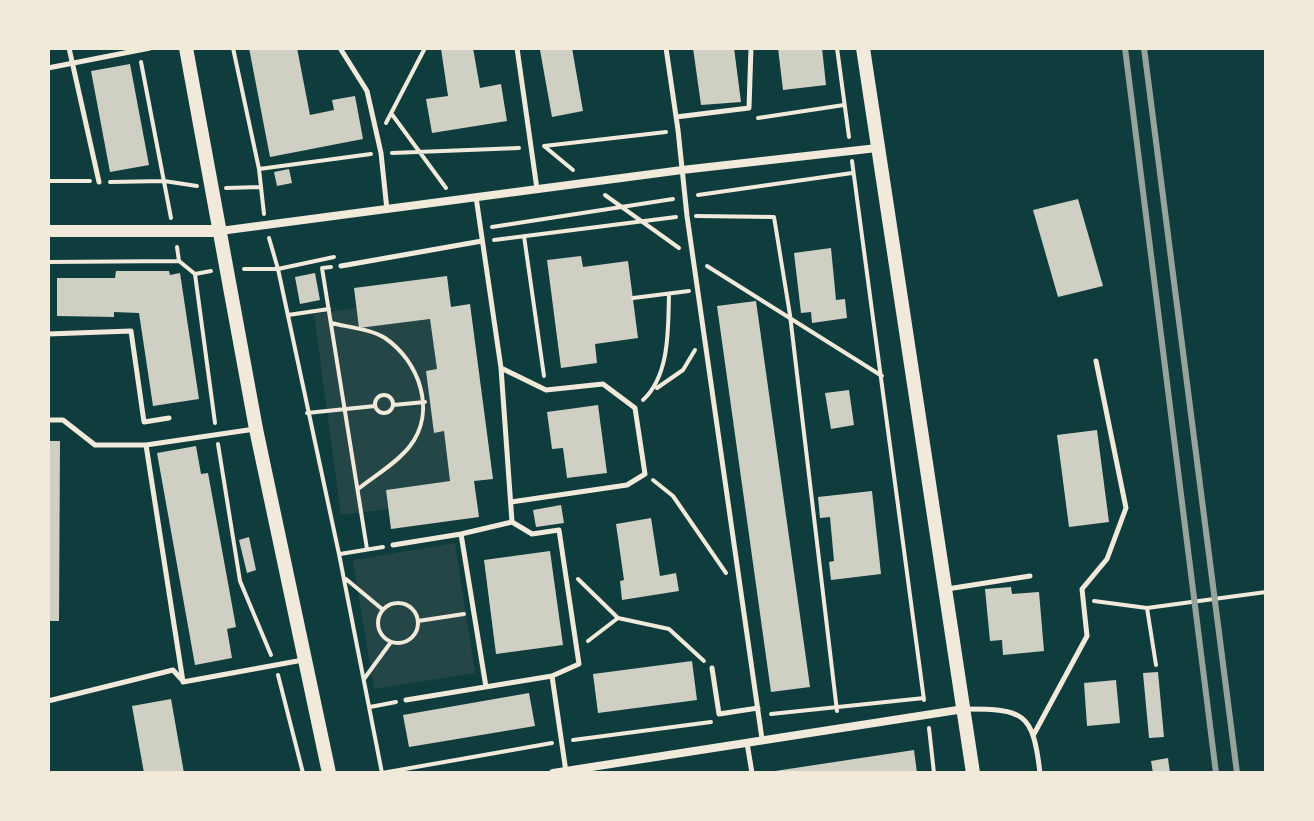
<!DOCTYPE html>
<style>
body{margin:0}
#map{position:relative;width:1314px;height:821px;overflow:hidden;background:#0f3d3e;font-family:"Fira Sans Condensed",sans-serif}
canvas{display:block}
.frame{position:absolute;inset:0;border:50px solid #f1e9da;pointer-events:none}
</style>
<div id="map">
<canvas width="1314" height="821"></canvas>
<div class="frame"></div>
</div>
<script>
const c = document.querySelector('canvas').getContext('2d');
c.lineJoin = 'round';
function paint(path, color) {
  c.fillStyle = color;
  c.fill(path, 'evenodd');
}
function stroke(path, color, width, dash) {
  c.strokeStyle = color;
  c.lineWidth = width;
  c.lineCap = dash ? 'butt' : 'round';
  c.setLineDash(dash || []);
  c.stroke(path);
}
paint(new Path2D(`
 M357 308 360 328 430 319 437 369 426 371 435 433 444 431 450 481 386 490 388 509 341 515 314 314Z
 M455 543 475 673 374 689 353 560Z`), '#244646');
paint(new Path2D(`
 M249 48H297L310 115 334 110 332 100 355 96 363 139 270 157Z
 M473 48 480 88 501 84 507 121 432 133 426 99 448 96 441 49Z
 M550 48H572L583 111 552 117 540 50Z
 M693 48H734L741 102 701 105Z
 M778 48H822L826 85 783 90Z
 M130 64 149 165 110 172 91 71Z
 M289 169 292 183 277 186 274 172Z
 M1078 199 1103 286 1058 297 1033 210Z
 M831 248 836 300 845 299 847 318 812 323 811 312 801 313 794 253Z
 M581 256 583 267 628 261 638 338 595 344 597 363 561 368 547 260Z
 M116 271H169L170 275 180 273 199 399 153 406 139 313 114 312V317L57 316V278H115Z
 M315 273 320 300 300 304 295 277Z
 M447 276 451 307 470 304 493 479 474 481 479 517 391 529 386 490 450 481 444 431 434 433 426 371 437 369 430 319 359 328 354 288Z
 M756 301 810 687 771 692 717 306Z
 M849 390 854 425 831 429 825 393Z
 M598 405 607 473 567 478 563 448 552 449 547 412Z
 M1097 430 1109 522 1069 527 1057 435Z
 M48 441H60L59 621H48Z
 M196 446 201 474 208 473 236 627 227 629 232 658 195 665 157 453Z
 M872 491 881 574 831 580 829 562 834 561 830 517 820 518 818 497Z
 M561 505 564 523 536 527 533 510Z
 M651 518 660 576 676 573 679 591 622 600 620 581 624 580 616 524Z
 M249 537 256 570 247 573 239 540Z
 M550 551 563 645 496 654 484 560Z
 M1011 587 1012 594 1039 592 1044 651 1003 655 1002 640 990 641 985 589Z
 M692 661 697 700 598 713 593 674Z
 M1158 672 1164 737 1149 738 1143 673Z
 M1116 680 1120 723 1087 726 1084 683Z
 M529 693 535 726 409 747 403 715Z
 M171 699 184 773H144L132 706Z
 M914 750 917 773H775V771Z
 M1168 758 1170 773H1153L1151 761Z`), '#cfcfc3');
stroke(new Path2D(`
 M233 48 259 169 264 214
 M837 48 849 137
 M141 62 171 218
 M391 113 446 188
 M758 118 844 105
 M386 123 425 48
 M544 146 666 132
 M544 146 573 170
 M392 153 519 148
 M852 161 924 700
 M259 169 371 154
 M48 181H90
 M110 182 164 181 197 186
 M226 188 260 187
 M605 195 679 248
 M698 195 852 173
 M696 216 774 217 790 315 837 711
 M492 227 673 199
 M524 236 544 376
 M269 238 278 269 339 554 382 773 552 743
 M494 240 676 217
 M177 247 179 261 195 274 211 271
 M48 262 179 261
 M707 266 882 376
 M331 267 322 268 367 549
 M244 269H278L334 257
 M195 274 215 423
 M633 298 689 291
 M288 315 329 309
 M331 323C347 327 371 329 385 338 419 361 437 411 410 446 397 463 374 476 358 489
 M657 388 683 370 695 350
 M375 404a9 9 0 1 1 18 0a9 9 0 1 1-18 0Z
 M643 400C670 375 668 329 669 294
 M393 405 425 402
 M307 413 375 406
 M218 444 240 581 271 655
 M653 480 673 496 726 573
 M340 554 383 547
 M346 579 382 609
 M578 579 618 618 669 629 704 661
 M1094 601 1147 608 1266 592
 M378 623a20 20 0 1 1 40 0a20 20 0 1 1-40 0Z
 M1147 608 1156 665
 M418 621 464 614
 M588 641 618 618
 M278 675 303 773
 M364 679 391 642
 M370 707 396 702
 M771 714 924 698
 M929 728 934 773
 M573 740 711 722`), '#f1e9da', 4);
stroke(new Path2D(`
 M69 48 99 182
 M340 48 367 91 381 153 387 210
 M517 48 537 189
 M666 48 678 130 687 216 762 739
 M48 68 150 48
 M676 117 749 108 751 48
 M476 197 501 368 512 522
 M341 266 482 241
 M48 334 131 331 144 422 169 418
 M501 368 546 390 603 384 635 408 645 474 627 485 511 502
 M48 420H63L95 445H146
 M461 534 486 687
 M393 545 461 534 512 522 532 534 559 530 579 664 552 676 406 700
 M947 589 1030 576
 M712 668 719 714 758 708
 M552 676 566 772
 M183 682 146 445 255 429
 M183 682 303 660
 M48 701 173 670 183 681
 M965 709C1024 709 1033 712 1040 773
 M1034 734 1087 636 1082 589 1107 559 1126 508 1096 361
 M747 743 752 773`), '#f1e9da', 5);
stroke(new Path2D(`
 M220 231 682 170 877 148
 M553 773 964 709`), '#f1e9da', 8);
stroke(new Path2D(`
 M48 231H220`), '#f1e9da', 12);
stroke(new Path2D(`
 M186 48 256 429 329 773
 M863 48 973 773`), '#f1e9da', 14);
stroke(new Path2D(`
 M1125 48 1216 773
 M1144 48 1237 773`), '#97a49c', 6);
</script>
